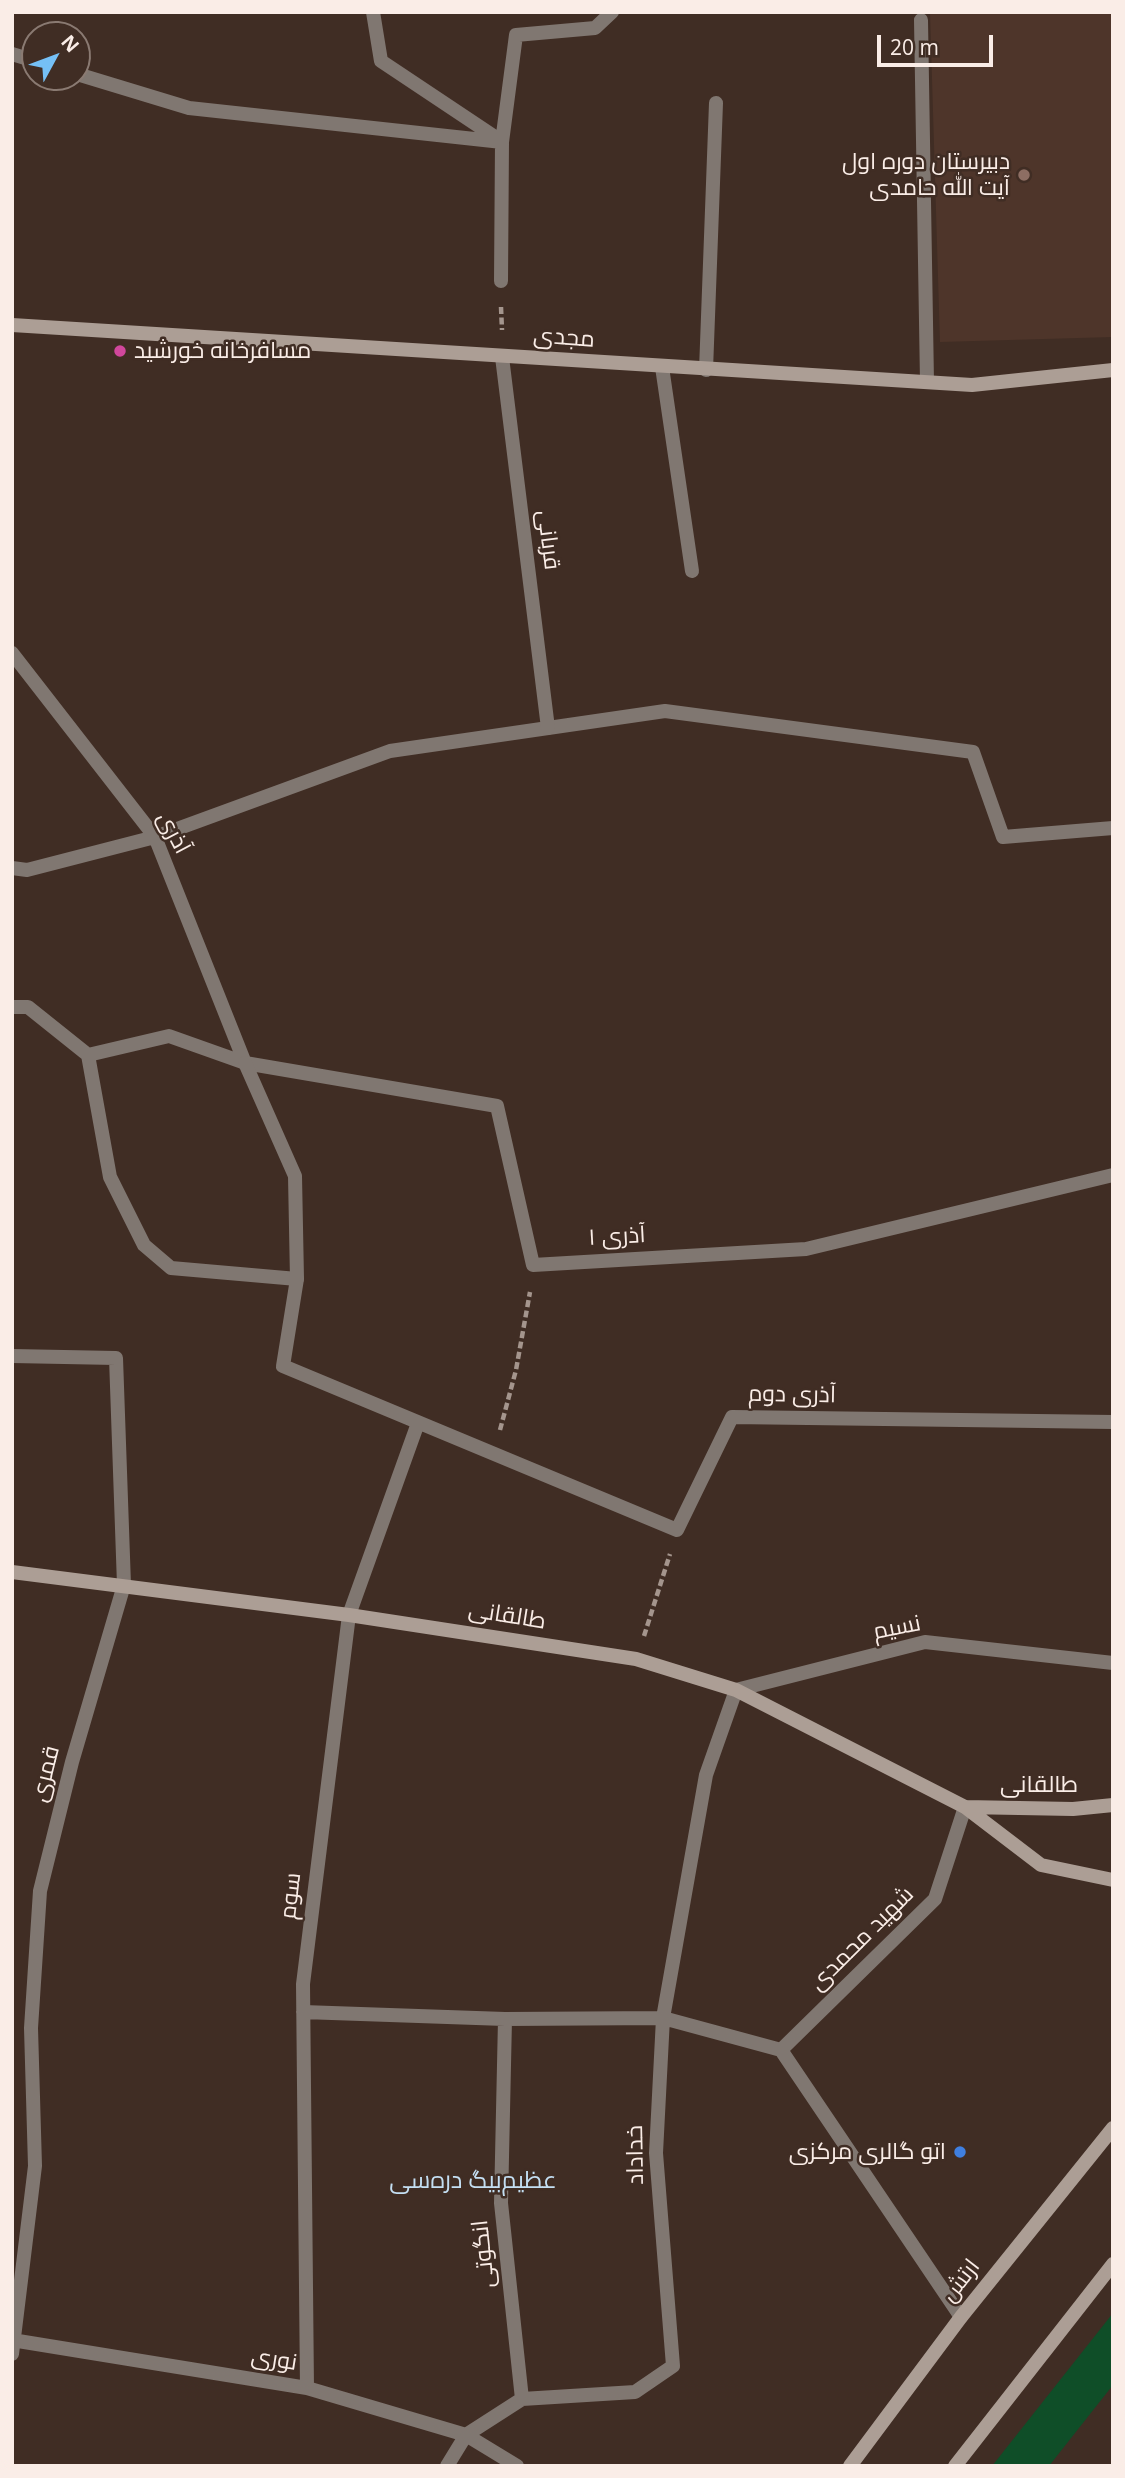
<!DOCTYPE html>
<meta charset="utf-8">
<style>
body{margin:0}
#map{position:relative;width:1125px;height:2478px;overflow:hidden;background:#402d24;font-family:"Open Sans",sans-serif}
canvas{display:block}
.frame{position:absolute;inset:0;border:14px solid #faede7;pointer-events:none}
.north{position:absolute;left:21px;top:21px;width:70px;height:70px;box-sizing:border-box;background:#402d24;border:2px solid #8a7a72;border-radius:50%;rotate:49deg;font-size:19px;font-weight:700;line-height:28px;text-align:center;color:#faede7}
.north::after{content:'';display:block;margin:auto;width:24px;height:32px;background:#75c0f6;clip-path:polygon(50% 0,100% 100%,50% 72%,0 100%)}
.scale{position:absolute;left:877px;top:35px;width:116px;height:32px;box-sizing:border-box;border:4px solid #faede7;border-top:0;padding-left:9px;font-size:21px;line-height:24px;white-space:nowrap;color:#faede7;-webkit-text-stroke:5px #402d24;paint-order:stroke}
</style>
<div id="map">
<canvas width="1125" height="2478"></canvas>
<div class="frame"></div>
<div class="north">N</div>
<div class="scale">20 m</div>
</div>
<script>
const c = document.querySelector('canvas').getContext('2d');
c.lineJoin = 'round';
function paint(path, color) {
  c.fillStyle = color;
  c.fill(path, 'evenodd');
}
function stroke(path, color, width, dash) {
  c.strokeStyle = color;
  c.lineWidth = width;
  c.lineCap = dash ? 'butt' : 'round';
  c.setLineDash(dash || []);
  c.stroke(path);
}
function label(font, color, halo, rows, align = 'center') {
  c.font = font + ' "Open Sans",Cairo,sans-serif';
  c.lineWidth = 5;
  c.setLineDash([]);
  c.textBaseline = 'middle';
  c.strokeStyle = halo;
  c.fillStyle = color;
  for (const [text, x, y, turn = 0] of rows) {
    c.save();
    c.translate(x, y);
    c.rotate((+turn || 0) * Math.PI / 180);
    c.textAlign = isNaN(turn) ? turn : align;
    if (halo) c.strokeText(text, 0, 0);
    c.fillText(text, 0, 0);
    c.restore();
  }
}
paint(new Path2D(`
 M930 12H1113V337L940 342Z`), '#4e352a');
paint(new Path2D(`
 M1113 2313V2385L1049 2466H992Z`), '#0f4e28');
stroke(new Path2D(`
 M501 307 502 330
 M500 1430 516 1370 530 1292
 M644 1636 670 1554`), '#a4958d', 4.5, [7, 3.5]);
stroke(new Path2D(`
 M373 12 381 61 498 139
 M12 54 35 61
 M77 74 189 108 502 142
 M501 281 502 142 516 35 595 28 612 12
 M12 653 155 837 245 1063
 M12 868 27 870 155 837 390 751 665 711 973 752 1003 837 1113 828
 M12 1007H28L88 1055 169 1036 245 1063 497 1106 533 1265 806 1249 1113 1175
 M88 1055 110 1177 144 1245 171 1268 297 1279
 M12 1356 116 1358 124 1585`), '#807771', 14);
stroke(new Path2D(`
 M921 20 927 382
 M502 357 548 728
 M662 367 692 571
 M706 370 716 103
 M245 1063 295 1176 297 1279 283 1366 677 1530 732 1417 1113 1422
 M303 2012 505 2019 663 2018 781 2050 961 2317
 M505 2019 501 2203 522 2399
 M781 2050 935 1899 965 1807
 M12 2340 307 2388 466 2435 517 2466
 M12 2354 35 2166 31 2028 40 1891 72 1762 124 1585
 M307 2388 303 1984 349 1615 418 1423
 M447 2466 466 2435 522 2399 635 2392 673 2366 656 2153 663 2018 706 1775 736 1690 925 1642 1113 1663`), '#807771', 14);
stroke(new Path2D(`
 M12 325 972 385 1113 370
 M12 1572 349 1615 636 1659 736 1690 965 1807 1041 1865 1113 1880
 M965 1807 1073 1809 1113 1805
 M850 2466 961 2317 1113 2128
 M955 2466 1113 2264`), '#ac9e95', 14);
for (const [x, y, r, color] of [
 [1024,175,7,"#8d6e63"],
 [120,351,7,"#d1479c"],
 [960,2152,7,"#3f7fe0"]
]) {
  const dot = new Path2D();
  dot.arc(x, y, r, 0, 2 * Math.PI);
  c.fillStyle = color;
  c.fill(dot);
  stroke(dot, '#402d24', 2.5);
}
label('23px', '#faede7', '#402d24', [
 ["دبیرستان دوره اول",1010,162],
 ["آیت الله حامدی",1010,188],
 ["مسافرخانه خورشید",134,351,"left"],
 ["اتو گالری مرکزی",946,2152]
], 'right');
label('23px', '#faede7', '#402d24', [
 ["مجدی",564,338,4],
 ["قربانی",548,540,83],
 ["آذری",173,833,62],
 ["آذری ۱",617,1237,-3],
 ["آذری دوم",792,1395,1],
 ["طالقانی",507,1616,9],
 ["نسیم",897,1628,-11],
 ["قمری",46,1774,-76],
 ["طالقانی",1039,1785],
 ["سوم",291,1896,-83],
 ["شهید محمدی",862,1939,-45],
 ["خداداد",636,2155,-91],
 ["انگوتی",484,2254,-96],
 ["ارتش",961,2281,-52],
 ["نوری",274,2360,9]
]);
label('24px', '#c4dff3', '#402d24', [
 ["عظیم‌بیگ دره‌سی",473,2181]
]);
</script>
